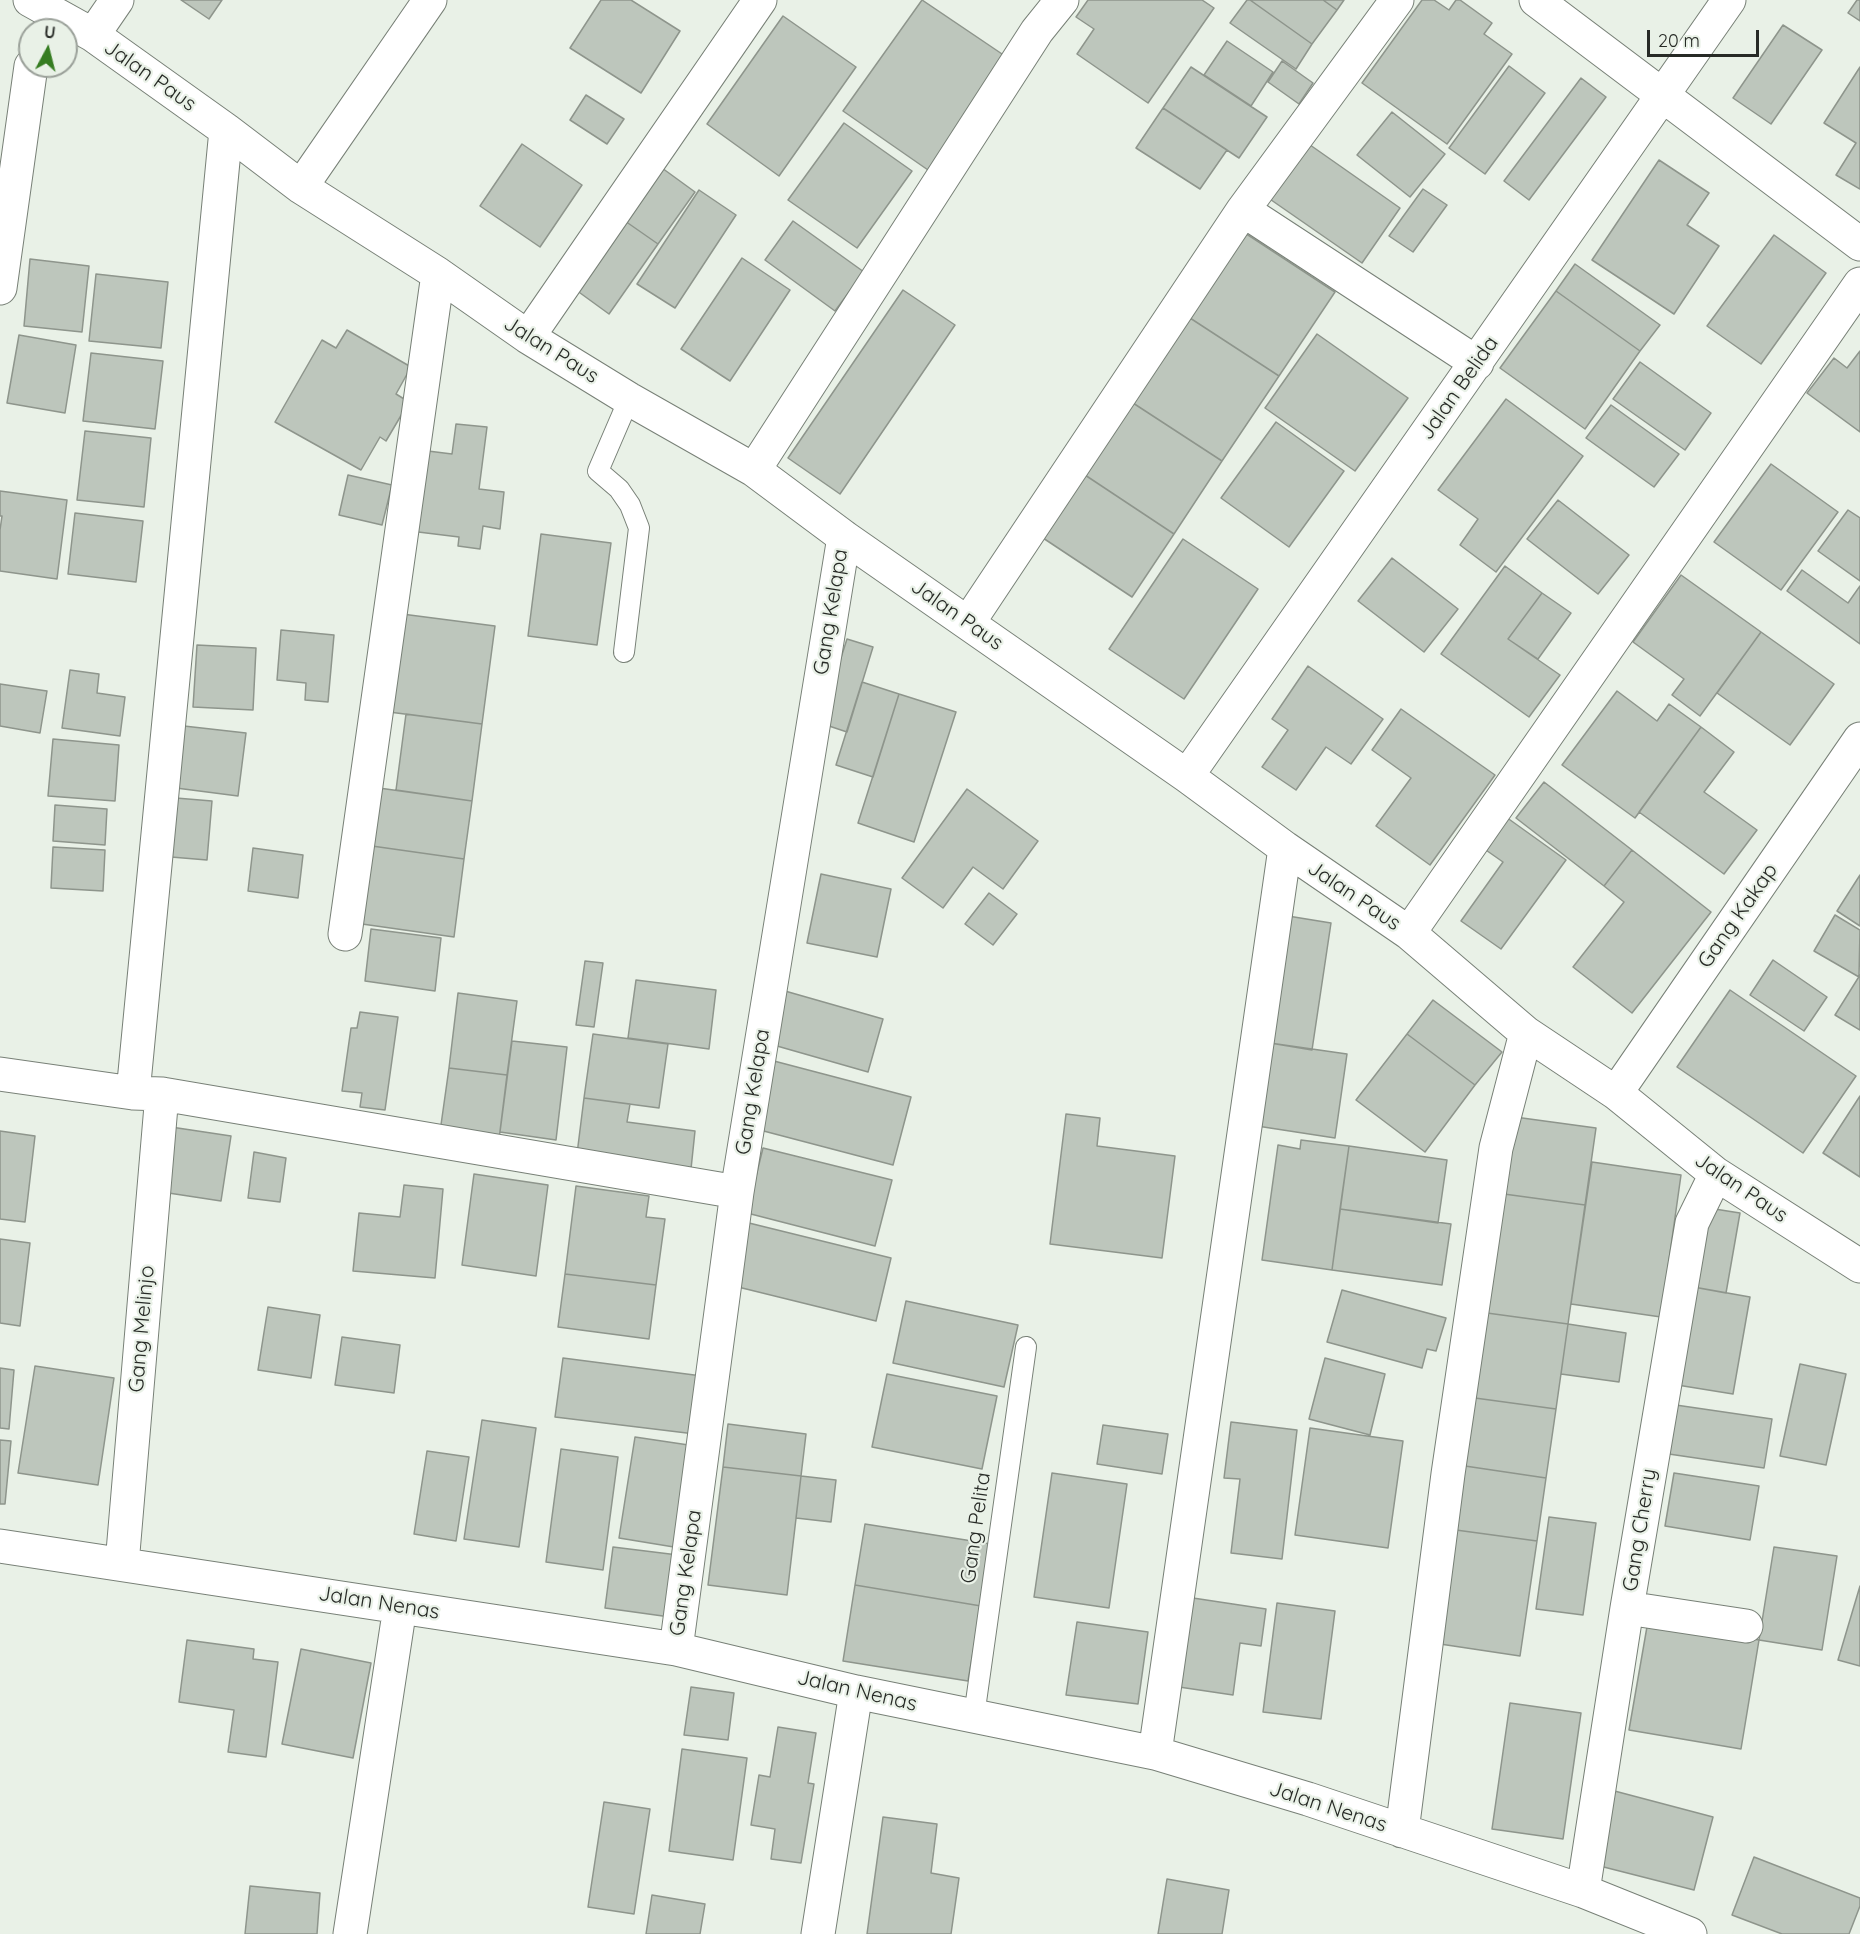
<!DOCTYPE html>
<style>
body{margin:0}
#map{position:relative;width:1860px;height:1934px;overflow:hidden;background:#e9f1e7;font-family:Quicksand,sans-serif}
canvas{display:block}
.north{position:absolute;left:18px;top:18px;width:60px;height:60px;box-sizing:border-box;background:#e9f1e7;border:2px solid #9ba19a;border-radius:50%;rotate:7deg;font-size:16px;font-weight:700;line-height:24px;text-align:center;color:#272a26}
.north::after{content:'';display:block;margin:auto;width:21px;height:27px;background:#367d22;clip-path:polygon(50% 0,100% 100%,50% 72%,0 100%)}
.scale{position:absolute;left:1647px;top:30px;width:112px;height:27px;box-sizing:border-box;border:3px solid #272a26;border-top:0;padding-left:8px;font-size:18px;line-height:21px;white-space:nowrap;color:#272a26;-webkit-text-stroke:4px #e9f1e7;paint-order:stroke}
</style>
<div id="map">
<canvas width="1860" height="1934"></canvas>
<div class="north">U</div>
<div class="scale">20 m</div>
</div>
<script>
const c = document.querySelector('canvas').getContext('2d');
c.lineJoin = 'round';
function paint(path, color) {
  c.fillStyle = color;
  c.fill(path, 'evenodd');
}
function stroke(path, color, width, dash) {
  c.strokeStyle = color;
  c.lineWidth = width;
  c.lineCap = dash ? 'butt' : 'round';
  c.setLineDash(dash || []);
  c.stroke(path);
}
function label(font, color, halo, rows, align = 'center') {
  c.font = font + ' Quicksand,sans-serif';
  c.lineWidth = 4.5;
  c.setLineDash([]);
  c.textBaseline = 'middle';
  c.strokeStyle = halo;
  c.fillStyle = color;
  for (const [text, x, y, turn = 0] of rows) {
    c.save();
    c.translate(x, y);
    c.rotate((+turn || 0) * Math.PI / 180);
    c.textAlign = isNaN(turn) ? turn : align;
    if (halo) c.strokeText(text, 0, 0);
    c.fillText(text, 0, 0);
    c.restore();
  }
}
const building = new Path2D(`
 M181 0H222L209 19Z
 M601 0H631L680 31 641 93 570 48Z
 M922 0 1008 58 928 170 843 111Z
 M1088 0H1202L1214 8 1148 103 1077 54 1094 29 1076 17Z
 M1247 0H1250L1312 44 1296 69 1230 23Z
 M1250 0H1323L1337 10 1312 44Z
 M1323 0H1344L1337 10Z
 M1422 0H1434L1449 10 1456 0H1460L1492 23 1484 34 1512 54 1447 144 1362 83Z
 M1857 0H1860V21L1848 13Z
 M783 16 856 67 779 176 707 124Z
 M1783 25 1822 50 1771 124 1733 98Z
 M1227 41 1273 72 1251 106 1204 75Z
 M1282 61 1313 83 1299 104 1268 82Z
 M1509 66 1545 93 1485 174 1449 148Z
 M1191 67 1267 117 1239 158 1163 108Z
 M1860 67V189L1836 175 1856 143 1824 123Z
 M1581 78 1606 97 1529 200 1504 181Z
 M586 95 624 119 607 144 570 120Z
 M1163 108 1227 150 1200 189 1136 148Z
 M1392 112 1445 154 1410 197 1357 155Z
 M844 123 912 171 857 248 788 200Z
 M1303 140 1400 208 1362 263 1264 195Z
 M522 144 582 185 540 247 480 206Z
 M1659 160 1709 193 1687 225 1719 246 1674 314 1592 260Z
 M662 168 695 192 658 244 625 221Z
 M1423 189 1447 205 1413 252 1389 236Z
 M699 190 736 215 675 308 637 284Z
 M625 221 658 244 609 314 576 290Z
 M793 221 864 272 835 311 765 260Z
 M1245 233 1335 292 1279 376 1190 318Z
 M1774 235 1826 273 1761 364 1707 326Z
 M742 258 790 290 730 381 681 349Z
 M30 259 89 266 82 332 24 326Z
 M1575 264 1660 325 1640 351 1556 291Z
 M96 274 168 282 161 348 89 341Z
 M903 290 955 325 840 494 788 458Z
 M1556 291 1640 351 1585 429 1500 368Z
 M1190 318 1279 376 1222 461 1133 403Z
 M347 330 411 367 396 394 409 402 386 441 380 437 361 470 275 422 322 340 336 348Z
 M1317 334 1408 398 1355 471 1265 408Z
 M19 335 76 345 65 413 7 403Z
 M1860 351V432L1807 393 1834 358 1847 368Z
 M91 353 163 361 155 429 83 421Z
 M1640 362 1711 413 1685 450 1613 399Z
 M1506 399 1583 456 1496 572 1460 545 1478 519 1438 490Z
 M1133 403 1222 461 1174 534 1085 475Z
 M1611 405 1679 454 1654 487 1586 438Z
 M1276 422 1344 471 1289 547 1221 498Z
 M456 424 487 427 479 489 504 492 500 529 483 526 480 549 458 546 459 537 410 531 420 450 452 454Z
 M85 431 151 438 144 507 77 500Z
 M1771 464 1838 512 1781 590 1714 542Z
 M348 475 392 485 382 525 339 515Z
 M1085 475 1174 534 1132 597 1043 538Z
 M0 491 67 500 57 579 0 571V530L2 516H0Z
 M1558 500 1629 555 1598 594 1527 539Z
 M1848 510 1860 518V581L1818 551Z
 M75 513 143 521 136 582 68 574Z
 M541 534 611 543 597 645 528 636Z
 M1183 539 1258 589 1184 699 1109 649Z
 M1392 558 1458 609 1424 652 1358 601Z
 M1505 566 1542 593 1508 639 1560 675 1529 717 1441 654Z
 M1802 570 1848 603 1860 586V644L1787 591Z
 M1681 575 1761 632 1700 716 1672 695 1684 679 1633 642Z
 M1542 593 1571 613 1538 659 1508 639Z
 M402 614 495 626 482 724 389 712Z
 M281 630 334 635 328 702 305 700 306 683 277 680Z
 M1761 632 1834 684 1790 745 1717 693Z
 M847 639 873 647 847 732 820 723Z
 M197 645 256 648 253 710 193 707Z
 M1308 666 1383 719 1351 764 1326 747 1296 790 1262 767 1288 730 1272 719Z
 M70 670 99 674 97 693 125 697 120 736 62 728Z
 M862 682 899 694 873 777 836 765Z
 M0 684 47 691 40 733 0 726Z
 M1617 691 1657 721 1669 704 1701 727 1635 818 1562 765Z
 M899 694 956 712 914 842 858 823Z
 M1401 709 1495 775 1430 865 1376 826 1411 778 1372 750Z
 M406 714 482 724 472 801 396 790Z
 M184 726 246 733 238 796 176 788Z
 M1701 727 1734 752 1704 792 1757 830 1724 874 1639 812Z
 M53 739 119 745 115 801 48 796Z
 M1544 782 1632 850 1604 886 1516 818Z
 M379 788 472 801 464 859 372 846Z
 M967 789 1038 841 1003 889 973 867 943 908 902 878Z
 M176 798 212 801 207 860 171 857Z
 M55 805 107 809 105 845 53 841Z
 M1506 817 1566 860 1501 949 1461 921 1503 862 1483 848Z
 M372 846 464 859 454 937 362 924Z
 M53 847 105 850 103 891 51 888Z
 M253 848 303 855 298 898 248 891Z
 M1632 850 1711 912 1632 1013 1573 967 1624 902 1604 886Z
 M821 874 891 889 877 957 807 943Z
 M1860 875V926L1837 911Z
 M989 893 1017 914 993 945 965 924Z
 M1835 915 1860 930 1859 977 1814 951Z
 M1288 916 1331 923 1312 1050 1270 1043Z
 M371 929 441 938 435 991 365 981Z
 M1773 960 1827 997 1804 1031 1750 995Z
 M585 961 603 963 594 1027 576 1025Z
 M1860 975V1030L1835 1015Z
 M636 980 716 990 709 1049 628 1038Z
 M1730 990 1856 1076 1803 1153 1677 1067Z
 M785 991 883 1019 868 1072 770 1044Z
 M458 993 517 1001 507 1075 449 1068Z
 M1433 1000 1502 1052 1475 1085 1407 1034Z
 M360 1012 398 1017 385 1110 360 1107 362 1093 342 1091 351 1028H357Z
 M593 1034 668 1044 659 1108 584 1098Z
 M1407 1034 1475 1085 1425 1152 1356 1100Z
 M512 1041 567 1047 556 1140 500 1132Z
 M1270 1043 1347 1054 1335 1138 1257 1126Z
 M774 1061 911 1097 893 1165 756 1129Z
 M449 1068 507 1075 498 1147 439 1139Z
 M1860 1096V1177L1823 1153Z
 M584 1098 630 1104 627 1122 695 1131 691 1169 576 1162Z
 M1066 1114 1100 1118 1097 1146 1175 1156 1162 1258 1050 1244Z
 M1515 1117 1596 1128 1585 1205 1504 1194Z
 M171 1127 231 1136 221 1201 162 1192Z
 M0 1131 35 1136 25 1222 0 1219Z
 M1301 1140 1349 1146 1332 1270 1262 1260 1278 1145 1300 1149Z
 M1349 1146 1447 1160 1438 1223 1340 1209Z
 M763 1148 892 1180 875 1246 747 1213Z
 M254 1152 286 1158 280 1202 248 1198Z
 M1592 1162 1681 1175 1661 1317 1571 1304Z
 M474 1174 548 1185 536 1276 462 1265Z
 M404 1185 443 1189 435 1278 353 1271 359 1213 400 1217Z
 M576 1186 649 1196 646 1217 665 1219 656 1285 565 1274Z
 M1504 1194 1585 1205 1568 1324 1487 1313Z
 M1702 1207 1740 1213 1726 1293 1688 1286Z
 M1340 1209 1451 1224 1442 1285 1332 1270Z
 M749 1223 891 1258 876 1321 734 1286Z
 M0 1239 30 1243 20 1326 0 1323Z
 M565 1274 656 1285 649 1339 558 1327Z
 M1688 1286 1750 1297 1733 1394 1671 1384Z
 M1342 1290 1446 1318 1436 1351 1427 1349 1422 1368 1327 1342Z
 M906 1301 1018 1325 1004 1387 893 1363Z
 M268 1307 320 1315 311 1378 258 1370Z
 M1487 1313 1568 1324 1556 1409 1475 1398Z
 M1568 1324 1626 1333 1619 1382 1561 1374Z
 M342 1337 400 1345 394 1393 335 1385Z
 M563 1358 702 1376 695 1434 555 1417Z
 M1325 1358 1385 1374 1370 1435 1309 1419Z
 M1800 1364 1846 1374 1826 1465 1780 1456Z
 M35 1366 114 1378 98 1485 18 1473Z
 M0 1368 14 1370 9 1429 0 1428Z
 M887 1374 997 1396 982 1469 872 1447Z
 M1475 1398 1556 1409 1546 1478 1465 1466Z
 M1669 1404 1772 1419 1764 1468 1662 1453Z
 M482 1420 536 1428 519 1547 464 1539Z
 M1231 1422 1297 1430 1282 1559 1231 1553 1240 1479 1224 1478Z
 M728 1424 806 1434 801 1476 723 1467Z
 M1103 1425 1168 1434 1162 1474 1097 1464Z
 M1310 1428 1403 1441 1388 1548 1295 1535Z
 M635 1437 702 1447 686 1549 619 1538Z
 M0 1440 11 1441 5 1504H0Z
 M561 1449 618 1457 603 1570 546 1562Z
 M427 1451 469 1457 456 1541 414 1534Z
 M1465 1466 1546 1478 1537 1541 1456 1530Z
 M723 1467 801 1476 787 1595 708 1585Z
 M1052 1473 1127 1484 1109 1608 1034 1597Z
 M1674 1473 1759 1486 1750 1540 1665 1526Z
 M801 1476 836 1480 831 1522 796 1518Z
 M1549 1517 1596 1523 1583 1615 1536 1609Z
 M865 1524 991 1544 981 1606 855 1585Z
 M1456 1530 1537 1541 1520 1656 1440 1644Z
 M613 1547 678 1555 670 1617 605 1608Z
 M1774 1547 1837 1556 1822 1650 1759 1640Z
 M855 1585 981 1606 968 1681 843 1661Z
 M1860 1586V1666L1838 1660Z
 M1193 1598 1266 1609 1261 1646 1240 1643 1233 1695 1179 1687Z
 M1277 1603 1335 1611 1321 1719 1263 1712Z
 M1648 1621 1759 1640 1741 1749 1629 1730Z
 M1077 1622 1148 1632 1138 1704 1066 1695Z
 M187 1640 254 1649 253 1659 278 1662 266 1757 228 1752 234 1710 179 1702Z
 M301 1649 371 1663 353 1758 282 1744Z
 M691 1687 734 1693 728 1740 684 1735Z
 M1510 1703 1581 1713 1563 1839 1492 1829Z
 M778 1727 816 1733 808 1783 814 1784 801 1863 771 1859 775 1829 751 1825 759 1775 770 1777Z
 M682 1749 747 1758 733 1860 669 1851Z
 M1607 1789 1713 1817 1694 1890 1588 1863Z
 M604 1802 650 1809 634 1914 588 1907Z
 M883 1817 937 1824 931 1873 959 1878 951 1934H867Z
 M1754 1857 1860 1898V1906L1849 1934H1782L1732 1915Z
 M1167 1879 1229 1890 1222 1934H1158Z
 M250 1886 320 1893 317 1934H245Z
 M652 1895 705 1904 700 1934H646Z`);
paint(building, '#bdc6bc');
stroke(building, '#8e958c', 1.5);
const service = new Path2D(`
 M624 652 639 528 630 505 619 489 598 471 629 399
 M974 1716 1026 1347`);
const minor = new Path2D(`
 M30 0 93 35 226 130 301 187 438 274 528 337 629 399 754 470 844 537 1187 776 1285 848 1409 933 1526 1033 1616 1093 1716 1174 1860 1266
 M1536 0 1860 244
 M93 35 117 0
 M301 187 430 0
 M1243 210 1477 363
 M0 288 31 66
 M528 337 760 0
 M754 470 1037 31 1062 0
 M968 623 1243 210 1397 0
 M1187 776 1729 0
 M1409 933 1860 284
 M345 934 438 274
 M0 1074 133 1093 162 1094 737 1192
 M133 1093 226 130
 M1616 1093 1860 739
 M0 1546 676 1649 856 1692 1155 1753 1308 1799 1583 1891 1690 1934
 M122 1564 162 1094
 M1627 1608 1746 1626
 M676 1649 737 1192 844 537
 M1155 1753 1285 848
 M1402 1831 1448 1474 1496 1148 1526 1033
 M1583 1891 1627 1608 1692 1223 1716 1174
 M350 1934 400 1607
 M818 1934 856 1692`);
stroke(service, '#788077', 22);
stroke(minor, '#788077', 35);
stroke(service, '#fff', 20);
stroke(minor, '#fff', 33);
label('21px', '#272a26', '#e9f1e7', [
 ["Jalan Paus",150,76,35],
 ["Jalan Paus",551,350,32],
 ["Jalan Belida",1459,388,-55],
 ["Gang Kelapa",831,612,-81],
 ["Jalan Paus",957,615,35],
 ["Jalan Paus",1354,896,34],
 ["Gang Kakap",1738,916,-55],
 ["Gang Kelapa",753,1092,-81],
 ["Jalan Paus",1741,1188,34],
 ["Gang Melinjo",142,1329,-85],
 ["Gang Pelita",976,1528,-82],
 ["Gang Cherry",1640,1530,-81],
 ["Gang Kelapa",686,1573,-82],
 ["Jalan Nenas",379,1603,9],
 ["Jalan Nenas",857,1691,13],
 ["Jalan Nenas",1328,1807,18]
]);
</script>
